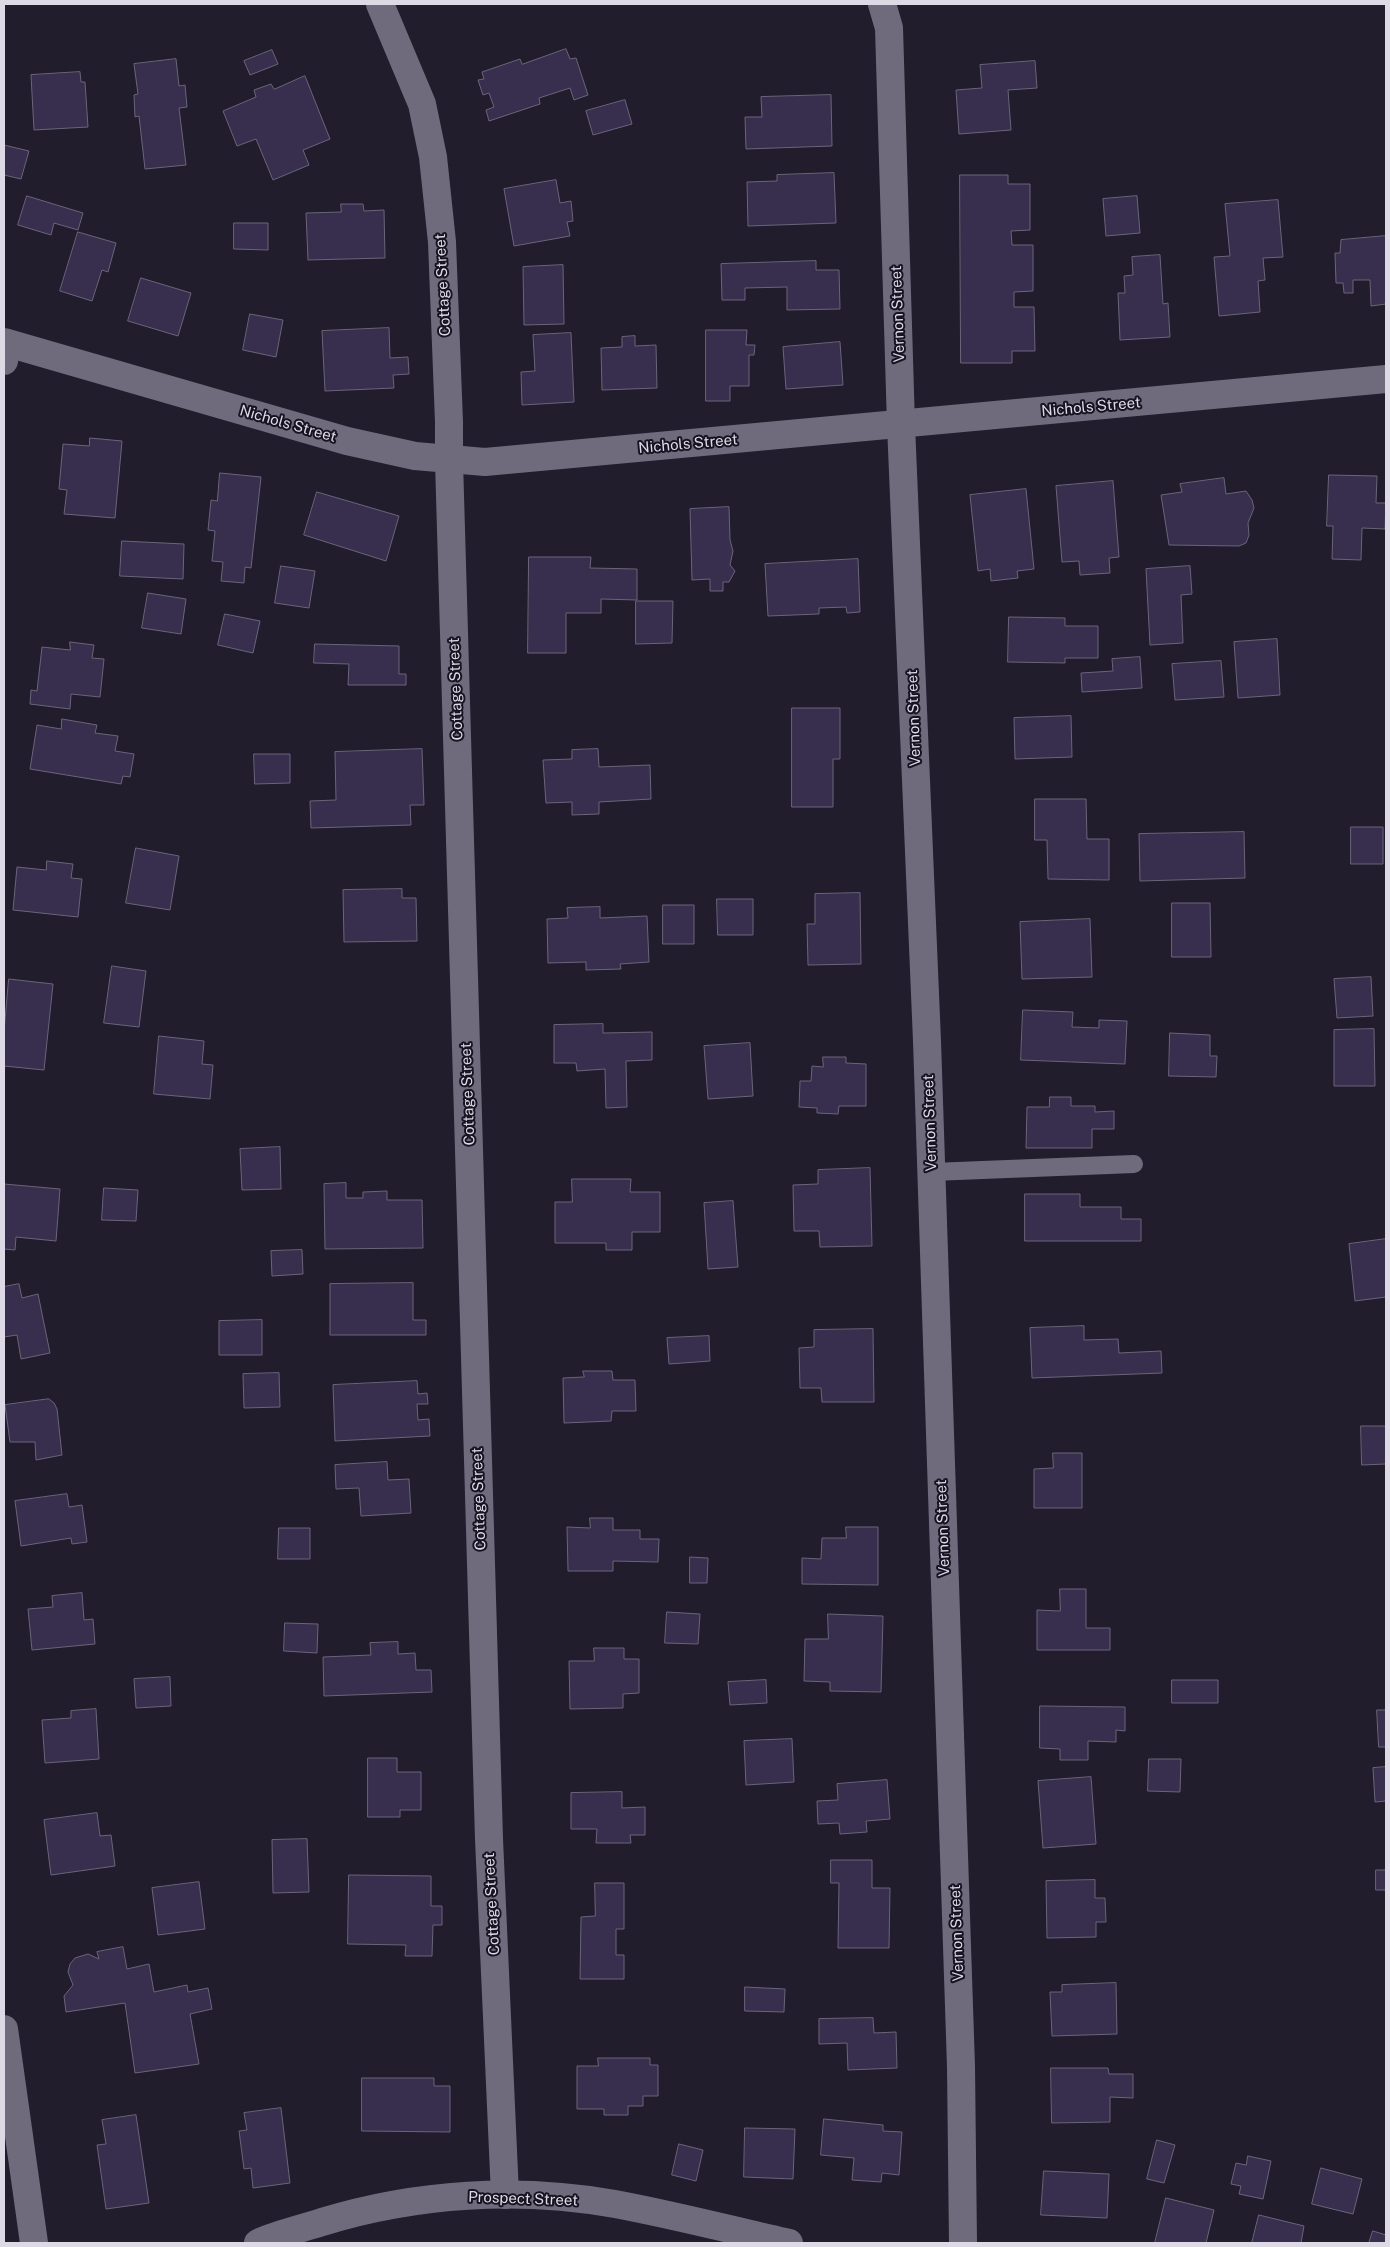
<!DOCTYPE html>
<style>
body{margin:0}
#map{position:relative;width:1390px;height:2247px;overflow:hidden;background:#211d2c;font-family:"Public Sans",sans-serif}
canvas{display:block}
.frame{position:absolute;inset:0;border:5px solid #dddae5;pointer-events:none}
</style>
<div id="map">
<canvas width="1390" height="2247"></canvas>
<div class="frame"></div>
</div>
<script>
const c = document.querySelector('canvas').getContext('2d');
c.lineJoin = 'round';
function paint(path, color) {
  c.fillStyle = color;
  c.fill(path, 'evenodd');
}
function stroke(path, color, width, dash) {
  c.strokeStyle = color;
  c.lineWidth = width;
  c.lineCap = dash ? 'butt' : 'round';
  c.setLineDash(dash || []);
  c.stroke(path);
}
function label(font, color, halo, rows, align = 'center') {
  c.font = font + ' "Public Sans",sans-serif';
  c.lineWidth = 4;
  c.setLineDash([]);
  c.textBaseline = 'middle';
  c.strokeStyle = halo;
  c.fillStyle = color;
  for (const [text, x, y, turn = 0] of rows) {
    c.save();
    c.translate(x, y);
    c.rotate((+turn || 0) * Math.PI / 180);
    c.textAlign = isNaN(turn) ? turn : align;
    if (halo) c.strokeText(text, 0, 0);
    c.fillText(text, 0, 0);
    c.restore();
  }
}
const building = new Path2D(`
 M566 49 570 59 576 58 588 95 574 100 570 88 539 98 540 104 489 121 486 110 494 107 489 93 483 95 478 80 484 79 482 72 520 59 522 64Z
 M272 50 278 64 250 75 244 61Z
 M176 59 179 86 185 85 187 107 179 108 186 165 145 169 139 116 135 117 134 95 138 94 134 64Z
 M1035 61 1037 88 1008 90 1011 130 959 134 956 90 982 88 980 65Z
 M80 72 81 82H85L88 127 34 130 31 75Z
 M305 76 330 139 303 150 309 165 273 180 256 139 237 146 223 111 256 97 254 90 271 84 274 89Z
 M831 95 832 146 746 149 745 117H762L761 97Z
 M625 100 632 124 593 135 586 111Z
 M4 145 29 151 21 179 4 175Z
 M834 173 836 223 748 226 747 182 777 181V175Z
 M960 175H1008V184H1030V230L1011 231 1012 245H1033V291L1014 292V307H1034L1035 351H1012V363H961Z
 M556 180 560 203 571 201 573 221 567 222 570 236 514 246 504 189Z
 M27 196 83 213 78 230 54 223 51 235 18 225Z
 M1137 196 1140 233 1106 236 1103 199Z
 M1278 200 1283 257 1263 258 1265 280 1258 281 1260 312 1219 316 1214 257 1230 256 1225 204Z
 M341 204H363L364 211 384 210 385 258 308 260 306 213 341 212Z
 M234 223H268V250L234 249Z
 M78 232 116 243 108 272 102 270 92 301 60 291Z
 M1386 236V304L1371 306 1370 280H1353V293H1344L1343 283H1336L1335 253H1340L1341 240Z
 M1160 255 1163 304 1168 303 1170 337 1120 340 1118 293H1125L1124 276 1133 275 1132 257Z
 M816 261V270H839L840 309 787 310V287L745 288V300H722L721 264Z
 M563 265 564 324 524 325 523 267Z
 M141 278 191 293 178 336 128 321Z
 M250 314 283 320 276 357 243 350Z
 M389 328 390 358 408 357 409 374 393 375 394 388 325 391 322 331Z
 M706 330H747L746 345H755L754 355H749V386H730V401H706Z
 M571 333 574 402 522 405 521 372 535 371 533 335Z
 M635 336V346L656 345 657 388 602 390 601 348 622 347V337Z
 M840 342 843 385 786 389 783 347Z
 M90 438 122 441 115 518 64 514 67 490 59 489 63 444 89 446Z
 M220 473 261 477 251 568 245 567 244 583 221 581 223 562 212 561 215 531 208 530 211 500 217 501Z
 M1329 475 1377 476 1376 503H1386L1385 529 1362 528 1361 560 1332 559 1333 526H1327Z
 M1224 478 1226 494 1246 491 1252 500 1254 508 1248 523 1249 535 1246 543 1239 546 1169 545 1161 495 1182 492 1180 484Z
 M1113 481 1119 557 1109 558 1110 573 1080 575 1079 561 1062 562 1056 486Z
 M1026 489 1034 569 1017 571 1018 578 991 581 990 569 978 571 970 495Z
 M317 492 399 516 386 561 304 535Z
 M729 507 730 540 733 551 730 565 735 571 729 582H723V591H710V579L692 580 690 509Z
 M122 541 184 544 183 579 120 576Z
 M529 557H591L590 568 637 569V600L601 599V613H566V653H528Z
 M858 559 860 612 847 613 846 607 819 608V614L768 616 765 564Z
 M281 566 315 571 309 608 275 603Z
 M1190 566 1192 594 1181 595 1183 643 1150 645 1146 569Z
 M148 593 186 599 181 634 142 628Z
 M636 601H673L672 643 636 644Z
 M225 614 260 621 253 653 218 645Z
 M1009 617 1065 618V626H1098V658H1065V663L1008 662Z
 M1277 639 1280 695 1238 698 1234 642Z
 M70 642 94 645 92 658 104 659 100 697 71 694 70 709 30 704 31 690 37 691 42 647 70 650Z
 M315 644 399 646V674H406V685H348L349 664 314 663Z
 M1140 657 1142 688 1082 692 1081 673 1113 671 1112 659Z
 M1221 661 1224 697 1175 700 1172 664Z
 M792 708H840V759H833V807H792Z
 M1071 716 1072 757 1015 759 1014 718Z
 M62 719 97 725 95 733 118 736 115 751 134 754 130 777 123 776 121 784 30 769 37 725 61 729Z
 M422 749 424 805H410L411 825 311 828 310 801 336 800 335 752Z
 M598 749 599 767 650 765 651 799 599 802V814L572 815V802L546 803 543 760 572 759V750Z
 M254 754H290V783L255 784Z
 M1035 799H1086L1087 839H1109V880L1048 879 1047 840H1035Z
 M1351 827H1383V864H1351Z
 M1244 832 1245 878 1140 881 1139 834Z
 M136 848 179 856 170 910 126 903Z
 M47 861 73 864 71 878 82 879 78 917 13 910 17 867 46 870Z
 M402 889V898H416L417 941 344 942 343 890Z
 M860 893 861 964 808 965 807 924H815V894Z
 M717 899H753V935H718Z
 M1172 903H1210L1211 957H1172Z
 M663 905H694V944H663Z
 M600 907V918L647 916 649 962 620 964 621 969 586 970V962L548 963 547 919 568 918 567 908Z
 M1090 919 1092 977 1022 979 1020 922Z
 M112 966 146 971 139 1027 104 1023Z
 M1371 977 1373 1016 1337 1018 1334 979Z
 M9 979 53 984 44 1070 4 1066V1032Z
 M1023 1010 1073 1012 1072 1027 1099 1028V1020L1127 1021 1125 1064 1021 1060Z
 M603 1024V1033L652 1032V1060L626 1061 627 1107 606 1108 605 1069 577 1071 576 1063H554V1025Z
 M1374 1029 1375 1086H1334V1030Z
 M1170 1033 1210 1035V1056H1217L1216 1077 1169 1076Z
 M159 1036 204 1041 202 1064 213 1065 210 1099 154 1094Z
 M750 1043 753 1096 708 1099 704 1046Z
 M823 1057H846V1063L866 1064V1106H839L838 1114 817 1113V1108L799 1107 800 1081H811L812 1066 823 1067Z
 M1050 1097H1071V1106H1095V1112L1114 1111V1129H1092V1148H1026L1027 1107H1049Z
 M280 1147 281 1189 242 1190 240 1149Z
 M870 1168 872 1246 820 1247 819 1231H794L793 1185 818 1184V1170Z
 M572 1179H631L630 1192H660V1232H632V1250H606V1243H555V1202H572Z
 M346 1183V1198H363V1192L387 1191V1200H422L423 1248 325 1249 324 1184Z
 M4 1184 60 1189 56 1241 16 1237 15 1250 4 1249Z
 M104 1188 138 1190 136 1221 102 1220Z
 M1025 1194H1080V1207H1121V1219H1141V1241H1025Z
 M733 1201 738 1267 708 1269 704 1203Z
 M1386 1239V1297L1355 1301 1349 1244Z
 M302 1250 303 1274 272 1276 271 1251Z
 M413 1283V1320H426V1335H330V1284Z
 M19 1284 22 1298 38 1294 50 1353 21 1359 17 1335 4 1337V1287Z
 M262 1320V1355H219V1321Z
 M1084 1326V1340L1118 1339 1119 1353 1161 1351 1162 1373 1032 1378 1030 1328Z
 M873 1329 874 1402H822L821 1388H800L799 1348 814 1347V1330Z
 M709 1336 710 1361 669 1364 667 1338Z
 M583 1371H612L613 1380H635L636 1411H612L611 1421 564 1423 563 1378 584 1377Z
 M279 1373 280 1407 244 1408 243 1374Z
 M417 1381 418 1394 427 1393 428 1404H417L418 1420 429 1419 430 1436 335 1441 333 1385Z
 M49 1399 54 1403 57 1409 62 1455 36 1460 35 1442H10L5 1405Z
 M1361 1426H1386V1464L1362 1465Z
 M1053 1453H1082V1508H1034V1469L1053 1468Z
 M387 1462 388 1480 409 1479 411 1513 361 1516 359 1488 336 1489 335 1465Z
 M67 1494 69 1507 82 1505 87 1542 72 1544 71 1538 21 1546 15 1501Z
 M590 1518H613V1530H640V1539H659L658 1562 613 1561V1571H568L567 1527 590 1528Z
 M846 1527H878V1585L802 1584V1558L821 1559 822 1538H846Z
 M279 1528H310V1559H278Z
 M690 1557 708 1558 707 1583H690Z
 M1060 1589H1086V1628H1110V1650H1037V1610L1060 1611Z
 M82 1593 84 1620 93 1619 95 1644 32 1650 28 1609 53 1607 52 1596Z
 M667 1612 700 1614 698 1644 665 1643Z
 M828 1614 883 1616 881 1692 830 1691V1682L804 1681 805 1639H828Z
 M285 1623 318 1624 317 1653 284 1651Z
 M398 1642V1654L415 1653 416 1670H431L432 1692 324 1696 323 1657 371 1655 370 1643Z
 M594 1648H624V1659H639V1693L623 1694V1708L570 1709 569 1661H594Z
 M170 1677 171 1706 136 1708 134 1679Z
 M766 1680 767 1703 730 1705 728 1682Z
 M1172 1680H1218V1703H1172Z
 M1040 1706 1125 1707V1731L1116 1730V1742L1088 1741V1760H1060V1749L1040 1748Z
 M96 1709 99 1759 45 1763 42 1720 71 1718V1711Z
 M1377 1710H1386V1747H1379Z
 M792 1739 794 1782 746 1785 744 1741Z
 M368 1758H397V1772H421V1810H400V1817H368Z
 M1149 1759H1181L1180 1792 1148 1791Z
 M1386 1767V1801L1375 1802 1373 1768Z
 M1091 1777 1096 1844 1043 1848 1038 1781Z
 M887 1780 890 1819 866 1821 867 1832 840 1834 839 1823 818 1824 817 1801 838 1800 837 1784Z
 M622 1792V1808L645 1807V1835H630L631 1843H596L597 1829H571V1793Z
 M97 1813 100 1836 111 1835 115 1866 51 1875 44 1820Z
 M307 1839 309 1892 273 1893 272 1840Z
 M831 1860H872V1888H890L889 1948H838L839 1883H831Z
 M1376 1870H1386V1890H1376Z
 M349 1875 431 1876V1906H442V1925H433L432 1956H405L406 1945 348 1944Z
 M1095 1880V1898H1105L1106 1922H1096V1937L1047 1938 1046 1881Z
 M199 1882 205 1929 158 1935 152 1888Z
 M595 1883H624V1929H616V1955H624V1979H580L581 1917 595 1916Z
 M123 1947 127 1969 149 1964 154 1992 187 1985 188 1992 208 1988 212 2009 190 2014 199 2064 135 2073 125 2003 66 2012 64 1996 73 1985 68 1972 70 1964 75 1958 88 1954 99 1959 97 1952Z
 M1116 1983 1117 2034 1052 2036 1050 1992H1062V1985Z
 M745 1987 785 1989 784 2012 745 2011Z
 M873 2018 874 2033 896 2032 897 2068 848 2070 847 2043 819 2044V2019Z
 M598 2058H650V2065H658V2096H643V2106H628V2115H604V2109H577V2066H598Z
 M1051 2068H1108L1109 2074H1133V2098L1110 2097V2122L1052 2123Z
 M362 2078H434V2086H450V2132L362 2131Z
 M281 2108 290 2183 253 2188 251 2168 244 2169 239 2131 247 2130 244 2113Z
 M136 2115 149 2203 106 2209 97 2145 106 2144 102 2120Z
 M824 2119 883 2125V2131L902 2132 899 2175 882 2173 881 2182 852 2180 854 2158 821 2155Z
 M745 2128 795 2129 793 2179 744 2177Z
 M1157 2140 1175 2145 1164 2183 1147 2179Z
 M679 2144 703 2150 696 2181 672 2175Z
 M1248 2156 1271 2161 1263 2199 1239 2194 1241 2186 1231 2184 1236 2163 1246 2165Z
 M1321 2168 1362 2179 1353 2214 1312 2204Z
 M1044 2171 1109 2174 1107 2218 1041 2215Z
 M1166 2198 1214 2210 1206 2243H1155Z
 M1259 2215 1304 2226 1301 2243H1252Z
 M1373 2231 1386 2235V2243H1369Z`);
paint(building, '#382f4f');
stroke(building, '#6a6578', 1);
stroke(new Path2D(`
 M932 1172 1134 1164`), '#6f6b7d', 18);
stroke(new Path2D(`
 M380 4 422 104 433 157 442 242 449 422V461L489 1839 505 2195
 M882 4 889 28 901 425 927 1041 961 2066 963 2243
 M4 361 7 343
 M4 2029 34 2243`), '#6f6b7d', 28);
stroke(new Path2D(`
 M258 2243C278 2234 301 2229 322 2222 417 2193 518 2187 615 2204 674 2215 732 2230 789 2243`), '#6f6b7d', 28);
stroke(new Path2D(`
 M4 342 347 441 415 456 485 462 1386 379`), '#6f6b7d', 28);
label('15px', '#dddae5', '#171322', [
 ["Cottage Street",443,285,-93],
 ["Vernon Street",898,314,-92],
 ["Nichols Street",1091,407,-5],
 ["Nichols Street",288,424,16],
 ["Nichols Street",688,444,-5],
 ["Cottage Street",456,689,-92],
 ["Vernon Street",914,718,-92],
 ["Cottage Street",468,1094,-92],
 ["Vernon Street",930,1123,-92],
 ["Cottage Street",479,1499,-92],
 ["Vernon Street",943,1528,-92],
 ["Cottage Street",492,1904,-93],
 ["Vernon Street",957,1933,-92],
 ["Prospect Street",523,2199,2]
]);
</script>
